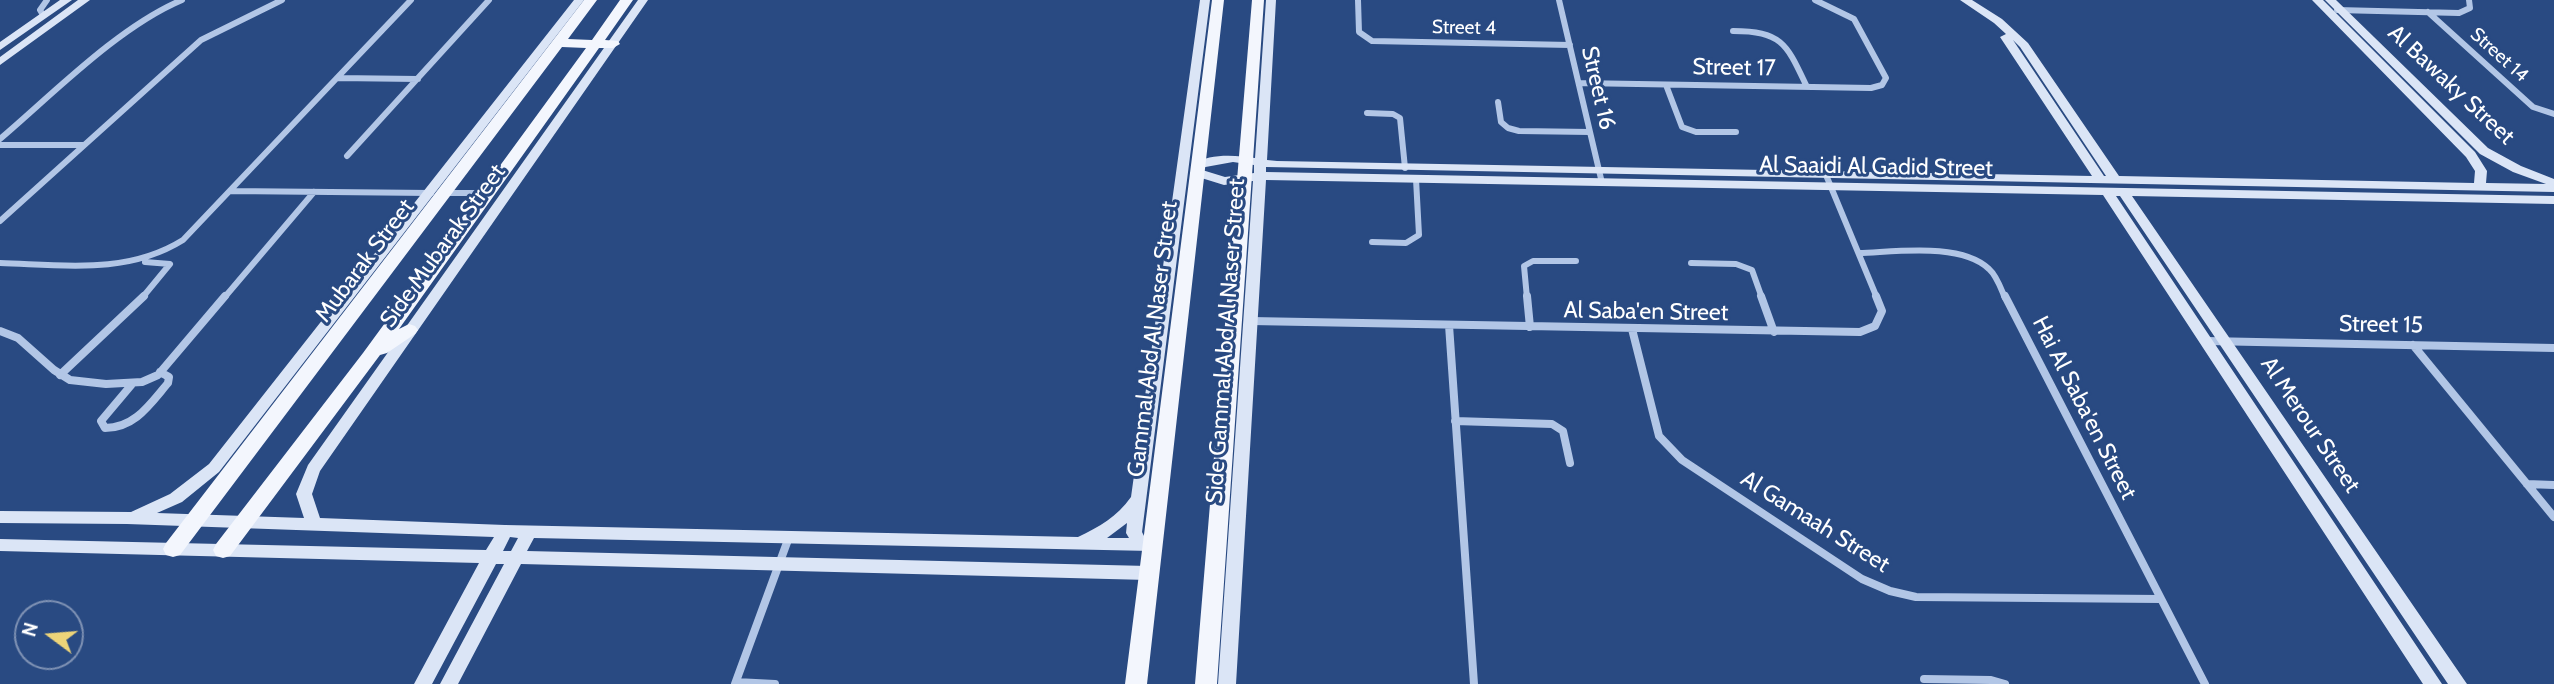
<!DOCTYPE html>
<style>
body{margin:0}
#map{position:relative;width:2554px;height:684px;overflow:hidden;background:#294a82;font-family:Cabin,sans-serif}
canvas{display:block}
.north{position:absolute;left:14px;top:600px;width:70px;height:70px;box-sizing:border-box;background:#294a82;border:2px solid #7f92b4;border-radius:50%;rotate:286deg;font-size:19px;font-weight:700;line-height:28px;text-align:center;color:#fff}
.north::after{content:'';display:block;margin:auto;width:24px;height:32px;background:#edd479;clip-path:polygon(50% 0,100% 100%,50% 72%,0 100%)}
</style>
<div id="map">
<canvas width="2554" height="684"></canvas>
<div class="north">N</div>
</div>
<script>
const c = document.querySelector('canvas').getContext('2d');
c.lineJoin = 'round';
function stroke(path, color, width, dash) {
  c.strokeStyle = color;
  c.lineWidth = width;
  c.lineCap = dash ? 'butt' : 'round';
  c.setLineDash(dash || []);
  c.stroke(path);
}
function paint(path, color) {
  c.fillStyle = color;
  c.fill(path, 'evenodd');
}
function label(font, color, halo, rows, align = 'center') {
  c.font = font + ' Cabin,sans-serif';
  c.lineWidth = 6;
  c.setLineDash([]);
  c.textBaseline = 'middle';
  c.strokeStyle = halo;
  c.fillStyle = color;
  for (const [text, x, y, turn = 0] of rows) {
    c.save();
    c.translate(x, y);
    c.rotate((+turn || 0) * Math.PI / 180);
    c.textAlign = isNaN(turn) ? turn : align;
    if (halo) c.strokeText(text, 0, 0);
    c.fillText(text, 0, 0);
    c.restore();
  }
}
stroke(new Path2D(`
 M1358 0 1359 32 1372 41 1570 45
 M1559 0 1602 183
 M2337 10 2459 13 2470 8 2469 0
 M2428 12 2533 107 2554 114
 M43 15 40 10 47 0
 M1733 31C1783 31 1787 45 1807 87
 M337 78 418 79
 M1579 83 1871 88 1882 85 1886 78 1854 19 1815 0
 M1666 85 1682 127 1696 132H1736
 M1498 102 1501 122 1508 128 1519 131 1590 132
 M1367 113 1393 114 1400 118 1405 168
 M0 139C53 94 118 27 182 0
 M0 145H84
 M347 156 489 0
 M1826 175 1877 298
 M230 191 431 193
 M442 193H487
 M0 221 201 40 282 0
 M1372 242 1406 243 1419 235 1416 179
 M1859 253C1895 252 1961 242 1989 269 1997 276 2001 289 2005 298
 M0 263C63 265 127 275 183 240L411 0
 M1691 263 1736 264 1752 270 1762 298
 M142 298 170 264 145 262
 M224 298 314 192
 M1527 298 1524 266 1533 261H1576`), '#b2c6e6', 6);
stroke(new Path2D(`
 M1527 296 1530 327
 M1761 296 1774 332
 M2005 296 2205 684
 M1251 321 1860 332 1875 326 1882 311 1876 296
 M1449 325 1474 684
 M1632 329 1659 436 1682 460 1862 579 1890 591 1916 597 2161 599
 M0 331 18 338 54 370 70 380 106 384 142 382 158 375 225 296
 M2207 341 2554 348
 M2413 345 2554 517
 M60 375 144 296
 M133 383 101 421 105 428C135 428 150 404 168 383L169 377 160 372
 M1455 421 1552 424 1563 431 1570 463
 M2527 484 2554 485
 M1924 679 1991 680 2005 684
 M736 682 775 684
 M735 684 789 537`), '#b2c6e6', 8);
paint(new Path2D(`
 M60 0H72L0 50V42Z
 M78 0H90L0 65V57Z
 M574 0H584L219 472 182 502 157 513 304 518 296 494 308 465 638 0H648L320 471 312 494 320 518 505 525 1078 537C1099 527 1117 517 1131 497L1200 0H1210L1142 532 1144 536 1156 539 1159 545 1157 549 1151 551 534 538 527 551 1148 566 1154 568 1156 573 1154 578 1148 580 521 564 458 684H440L504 564H496L432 684H414L479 563 0 551V539L486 550 494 537 127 524 0 523V511L131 512 170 494 209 464ZM1127 523 1126 533 1129 538H1107ZM510 537 518 538 511 551H503Z
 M1266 0H1276L1267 160 1277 161 2092 176 2000 37 2006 34 1994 23 1960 0H1972L2002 19 2028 43 2119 176 2474 183 2475 171 2466 157 2312 0H2323L2475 152 2487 171 2486 183 2546 184 2513 172 2480 154 2325 0H2336L2488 148 2521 166 2554 179V192L1266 167V172L2554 196V204L2132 196 2467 684H2448L2120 196H2116L2442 684H2423L2103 195 1266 180 1236 684H1218L1253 181 1224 185 1195 176 1193 173 1199 169 1225 177 1254 173V165L1233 162 1200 168 1194 164C1209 153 1236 155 1255 158ZM2013 40 2020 47 2106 176H2104Z`), '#dbe5f6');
paint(new Path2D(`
 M584 0H597L568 39 592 40 620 0H633L605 40 618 41 620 44 613 48H599L399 329 409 324 415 326 418 330 415 334 387 353 380 355 230 556 223 558 216 556 213 550 216 544 363 353 586 48 562 47 180 555 173 557 166 555 163 549 166 543Z
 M1212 0H1224L1147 684H1125Z
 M1252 0H1264L1217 684H1195Z`), '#f3f6fd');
label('19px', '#fff', '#294a82', [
 ["Street 4",1464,28,1],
 ["Street 14",2499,55,42]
]);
label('23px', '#fff', '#294a82', [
 ["Street 17",1734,68,1],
 ["Al Bawaky Street",2451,85,43],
 ["Street 16",1598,88,77],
 ["Al Saaidi Al Gadid Street",1876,167,1],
 ["Side Mubarak Street",443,246,-54],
 ["Mubarak Street",365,261,-53],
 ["Al Saba'en Street",1646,312,1],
 ["Street 15",2381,325,1],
 ["Gammal Abd Al Naser Street",1153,339,-83],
 ["Side Gammal Abd Al Naser Street",1226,341,-86],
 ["Hai Al Saba'en Street",2084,408,63],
 ["Al Merour Street",2310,425,56],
 ["Al Gamaah Street",1815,522,32]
]);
</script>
